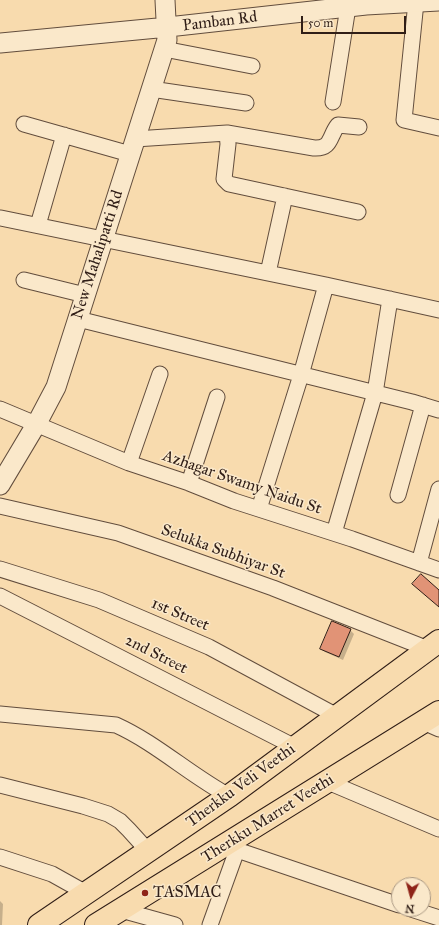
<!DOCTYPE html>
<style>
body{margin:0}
#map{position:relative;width:439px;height:925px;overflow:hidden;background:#f8dbae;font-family:"IM FELL Great Primer",serif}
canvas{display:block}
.north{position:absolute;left:391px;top:877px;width:40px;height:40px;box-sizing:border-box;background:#fae8ca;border:1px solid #a99782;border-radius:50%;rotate:186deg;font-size:11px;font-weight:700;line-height:16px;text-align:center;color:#301e17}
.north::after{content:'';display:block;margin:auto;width:14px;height:18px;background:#8f2418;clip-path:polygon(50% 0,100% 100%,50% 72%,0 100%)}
.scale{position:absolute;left:301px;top:16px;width:105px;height:18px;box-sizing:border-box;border:2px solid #301e17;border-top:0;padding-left:5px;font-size:12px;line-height:14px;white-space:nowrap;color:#301e17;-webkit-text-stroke:3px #fae8ca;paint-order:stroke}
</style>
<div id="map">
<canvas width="439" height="925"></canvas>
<div class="north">N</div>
<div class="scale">50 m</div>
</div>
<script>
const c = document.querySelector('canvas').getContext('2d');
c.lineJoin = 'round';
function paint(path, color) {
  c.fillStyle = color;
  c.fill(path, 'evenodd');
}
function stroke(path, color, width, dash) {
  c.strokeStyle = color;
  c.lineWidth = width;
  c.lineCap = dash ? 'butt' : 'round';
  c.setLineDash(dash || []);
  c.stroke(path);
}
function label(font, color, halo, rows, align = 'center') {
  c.font = font + ' "IM FELL Great Primer",serif';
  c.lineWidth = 3;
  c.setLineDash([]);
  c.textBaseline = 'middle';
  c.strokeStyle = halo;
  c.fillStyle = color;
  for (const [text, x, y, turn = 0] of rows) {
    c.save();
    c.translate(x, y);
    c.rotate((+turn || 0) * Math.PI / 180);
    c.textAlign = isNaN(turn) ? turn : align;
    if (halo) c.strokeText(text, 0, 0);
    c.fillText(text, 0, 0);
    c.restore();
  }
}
paint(new Path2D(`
 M350 630 354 634 343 660 325 652 321 649Z
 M0 901 3 904 2 925H0Z`), '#0003');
const building = new Path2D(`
 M421 574 439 590V607L412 584Z
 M332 621 351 629 339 657 320 649Z`);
paint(building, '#e19376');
stroke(building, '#301e17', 1);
const minor = new Path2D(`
 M416 2 404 120 439 128
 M164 49 252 66
 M151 89 246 103
 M333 102 348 7
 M24 124 130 154
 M227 133 314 148C332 149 329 136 338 125L359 127
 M135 139 227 133 228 144 224 179 229 184 358 212
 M1 218 326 285 439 310
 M38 225 64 135
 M268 273 285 196
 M24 280 85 295
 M78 319 412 402 439 410
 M0 409 129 463 189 483 234 501 352 539 439 570
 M129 463 160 374
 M189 483 217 397
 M398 495 423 405
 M0 506 118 533 273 588 428 649
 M259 509 301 375 326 285
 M334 533 375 393 390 299
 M419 563 439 489
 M0 569 99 600 209 647 337 716
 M0 596 295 747
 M0 714 116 725C156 743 190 775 229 796
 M423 722 439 729
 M328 782 439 829
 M0 785 83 806 108 814 120 821 129 830 148 851
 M237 850 399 905
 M0 857 52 874 86 893
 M411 909 439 918
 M121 910 175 925
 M210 925 237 850 231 843`);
const tertiary = new Path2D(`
 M0 43 168 27 366 5 439 1
 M0 485 37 423 56 387 167 40 165 0`);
const primary = new Path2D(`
 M39 925 229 796 439 641
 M96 925 439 712`);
stroke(minor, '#624d3d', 17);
stroke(tertiary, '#624d3d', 21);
stroke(primary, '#301e17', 24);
stroke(minor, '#fae8ca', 15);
stroke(tertiary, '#fae8ca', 19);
stroke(primary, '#f8dbae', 22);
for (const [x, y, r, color] of [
 [145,893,4,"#8f2418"]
]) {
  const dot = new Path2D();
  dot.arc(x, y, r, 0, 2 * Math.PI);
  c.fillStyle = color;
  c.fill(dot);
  stroke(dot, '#fae8ca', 1.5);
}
label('16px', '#301e17', '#fae8ca', [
 ["Pamban Rd",220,22,-7],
 ["New Mahalipatti Rd",98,255,-72],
 ["Azhagar Swamy Naidu St",242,483,19],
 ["Selukka Subhiyar St",223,552,20],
 ["1st Street",180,615,23],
 ["2nd Street",156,655,27],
 ["Therkku Veli Veethi",241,786,-36],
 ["Therkku Marret Veethi",268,819,-32]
]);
label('16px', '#301e17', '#fae8ca', [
 ["TASMAC",153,893]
], 'left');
</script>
